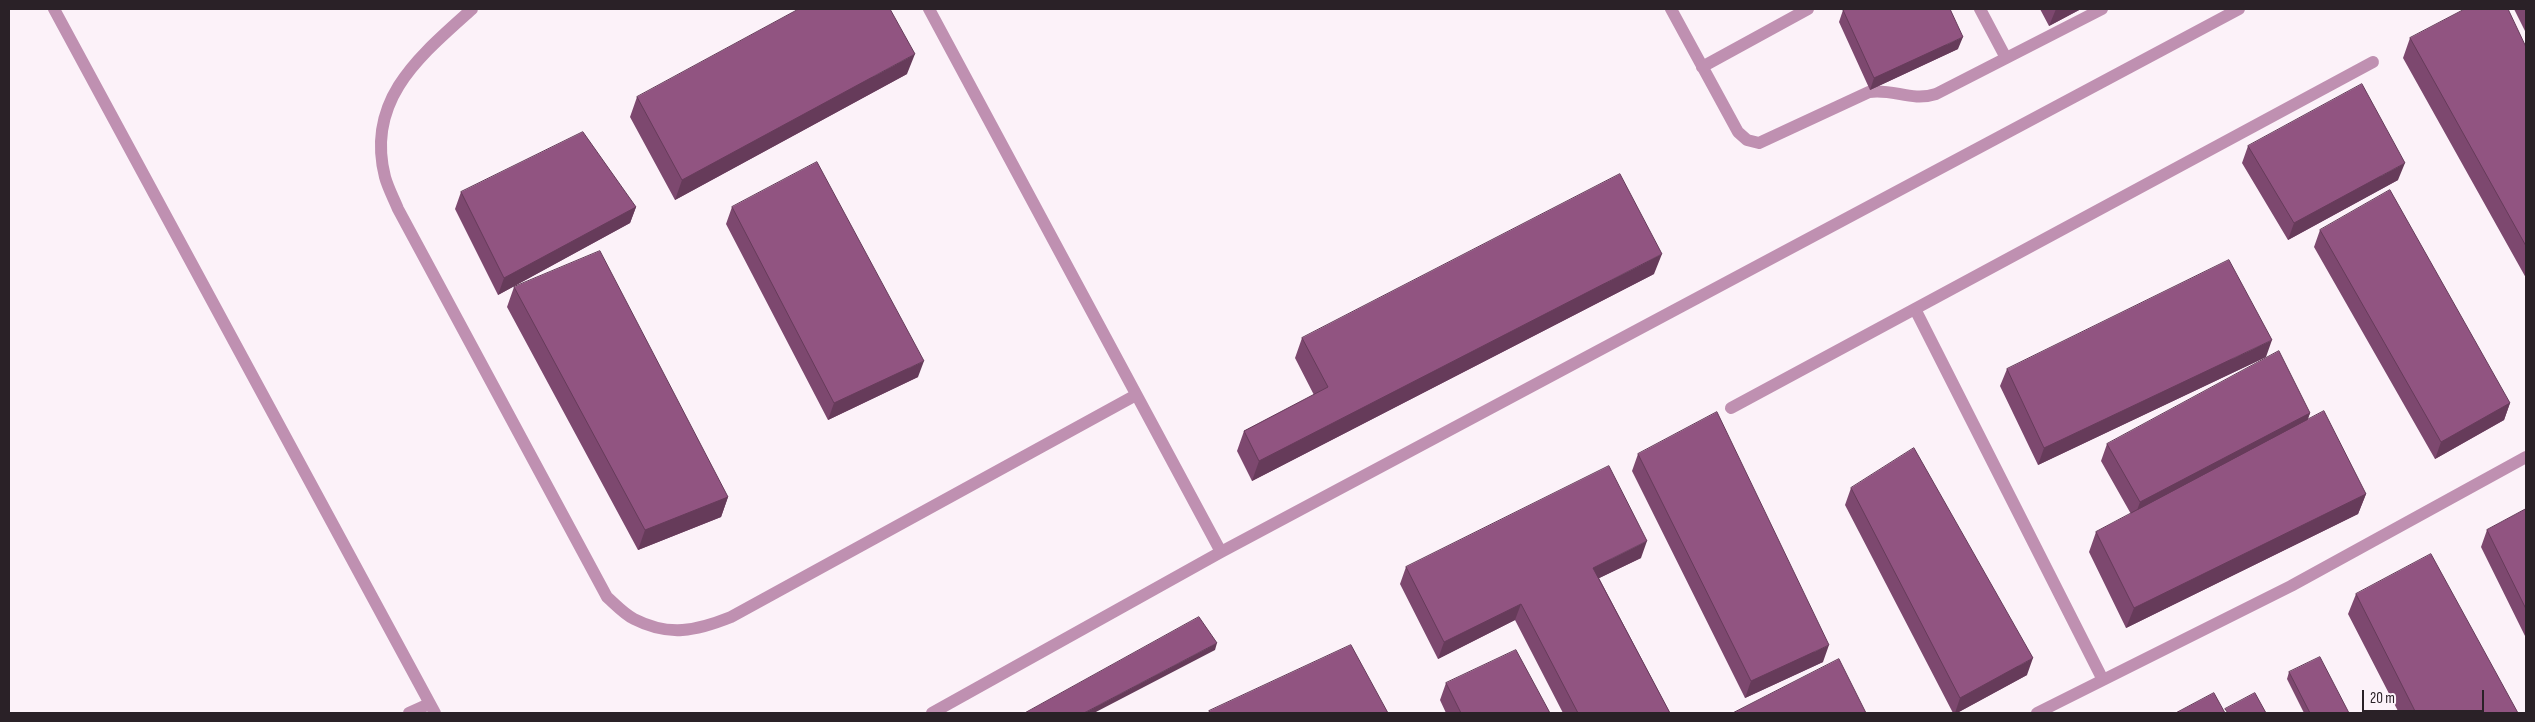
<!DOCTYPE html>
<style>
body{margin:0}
#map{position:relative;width:2535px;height:722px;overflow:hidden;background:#fcf2f9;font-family:"Sofia Sans Condensed",sans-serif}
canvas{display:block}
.frame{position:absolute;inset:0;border:10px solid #2a2127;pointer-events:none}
.scale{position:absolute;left:2362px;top:690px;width:122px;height:22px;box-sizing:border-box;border:2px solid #2a2127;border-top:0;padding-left:6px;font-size:15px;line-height:18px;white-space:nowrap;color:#2a2127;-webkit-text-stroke:4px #fcf2f9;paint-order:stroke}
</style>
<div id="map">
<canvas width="2535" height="722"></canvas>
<div class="frame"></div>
<div class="scale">20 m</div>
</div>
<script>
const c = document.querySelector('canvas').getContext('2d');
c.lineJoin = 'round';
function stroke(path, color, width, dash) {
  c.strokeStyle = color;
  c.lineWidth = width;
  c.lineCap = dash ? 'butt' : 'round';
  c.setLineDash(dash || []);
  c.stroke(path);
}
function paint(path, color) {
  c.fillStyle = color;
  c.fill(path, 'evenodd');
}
stroke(new Path2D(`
 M54 9 435 713
 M472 9C421 55 365 99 385 177 388 188 394 199 398 209L607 597C615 604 624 614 634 619 669 637 696 631 731 617L1136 395
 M929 9 1221 552
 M1671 9 1738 132 1747 140 1759 143 1869 92C1893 88 1911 102 1936 94L2102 9
 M1980 9 2006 58
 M1702 67 1808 9
 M1915 309 2103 680
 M1731 408 2373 62
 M409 713 429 704
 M932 713 1221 552 2239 9
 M2037 713 2291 586 2526 457`), '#bf90b1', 12);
paint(new Path2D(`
 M2040 9H2081L2049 26Z
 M2514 9H2526V33Z
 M1843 10 1958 49 1870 90 1839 22Z
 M2410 38 2526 47V278L2403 58Z
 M907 74 675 200 630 117 637 97Z
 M2248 146 2398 180 2288 240 2242 163Z
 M461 192 636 207 630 223 498 295 455 209Z
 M732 207 918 377 828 420 726 224Z
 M2320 230 2510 403 2504 420 2435 459 2314 247Z
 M1654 274 1252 481 1237 451 1244 431 1314 395 1295 358 1302 338Z
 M514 287 728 497 721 517 638 550 507 307Z
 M2266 357 2038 465 2000 386 2007 369Z
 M2310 413 2307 421 2366 494 2358 514 2126 628 2089 552 2096 532 2131 514 2101 461 2107 444Z
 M1638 454 1823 662 1745 698 1632 471Z
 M1851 488 2027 675 1957 713H1953L1845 505Z
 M2526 509V638L2481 547 2487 530Z
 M1641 558 1599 578 1670 713H1563L1515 620 1438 659 1400 584 1406 567Z
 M2356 594 2518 713H2399L2348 614Z
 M2289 672 2349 713H2304L2287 679Z
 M1446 683 1550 713H1446L1440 700Z`), '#7d486f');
paint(new Path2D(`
 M2056 9H2081L2049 26Z
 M1963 37 1958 49 1870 90 1874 78Z
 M915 54 907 74 675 200 682 180Z
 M2405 163 2398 180 2288 240 2294 223Z
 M636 207 630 223 498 295 504 278Z
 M1662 254 1654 274 1252 481 1259 461Z
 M2272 340 2266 357 2038 465 2044 448Z
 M924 361 918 377 828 420 834 403Z
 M2510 403 2504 420 2435 459 2441 442Z
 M2310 413 2304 430 2134 519 2140 502Z
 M2366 494 2358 514 2126 628 2134 608Z
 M728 497 721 517 638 550 645 530Z
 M1647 541 1641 558 1587 584 1593 568Z
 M1521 604 1515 620 1438 659 1444 642Z
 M1217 643 1215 650 1094 713H1084Z
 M1829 645 1823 662 1745 698 1751 681Z
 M2033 658 2027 675 1957 713H1955L1960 698Z`), '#663b5a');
const building = new Path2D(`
 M799 9H890L915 54 682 180 637 97Z
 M1845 9H1950L1963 37 1874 78 1843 10Z
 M2465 9H2508L2526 47V246L2410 38Z
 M2362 84 2405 163 2294 223 2248 146Z
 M583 132 636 207 504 278 461 192Z
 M817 162 924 361 834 403 732 207Z
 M1620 174 1662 254 1259 461 1244 431 1328 387 1302 338Z
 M2390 190 2510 403 2441 442 2320 230Z
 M600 251 728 497 645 530 514 287Z
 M2229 260 2272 340 2044 448 2007 369Z
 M2279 351 2310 413 2140 502 2107 444Z
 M2324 411 2366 494 2134 608 2096 532Z
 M1717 412 1829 645 1751 681 1638 454Z
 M1914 448 2033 658 1960 698 1851 488Z
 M1609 466 1647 541 1593 568 1670 713H1578L1521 604 1444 642 1406 567Z
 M2526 509V609L2487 530Z
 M2431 554 2518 713H2416L2356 594Z
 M1199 617 1217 643 1084 713H1025Z
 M1351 645 1388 713H1210L1209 711Z
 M1516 650 1550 713H1461L1446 683Z
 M2320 657 2349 713H2310L2289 672Z
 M1839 659 1866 713H1733Z
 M2214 693 2225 713H2176Z
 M2255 693 2266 713H2228L2225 709Z`);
paint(building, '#915481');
stroke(building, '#663b5a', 1);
</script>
